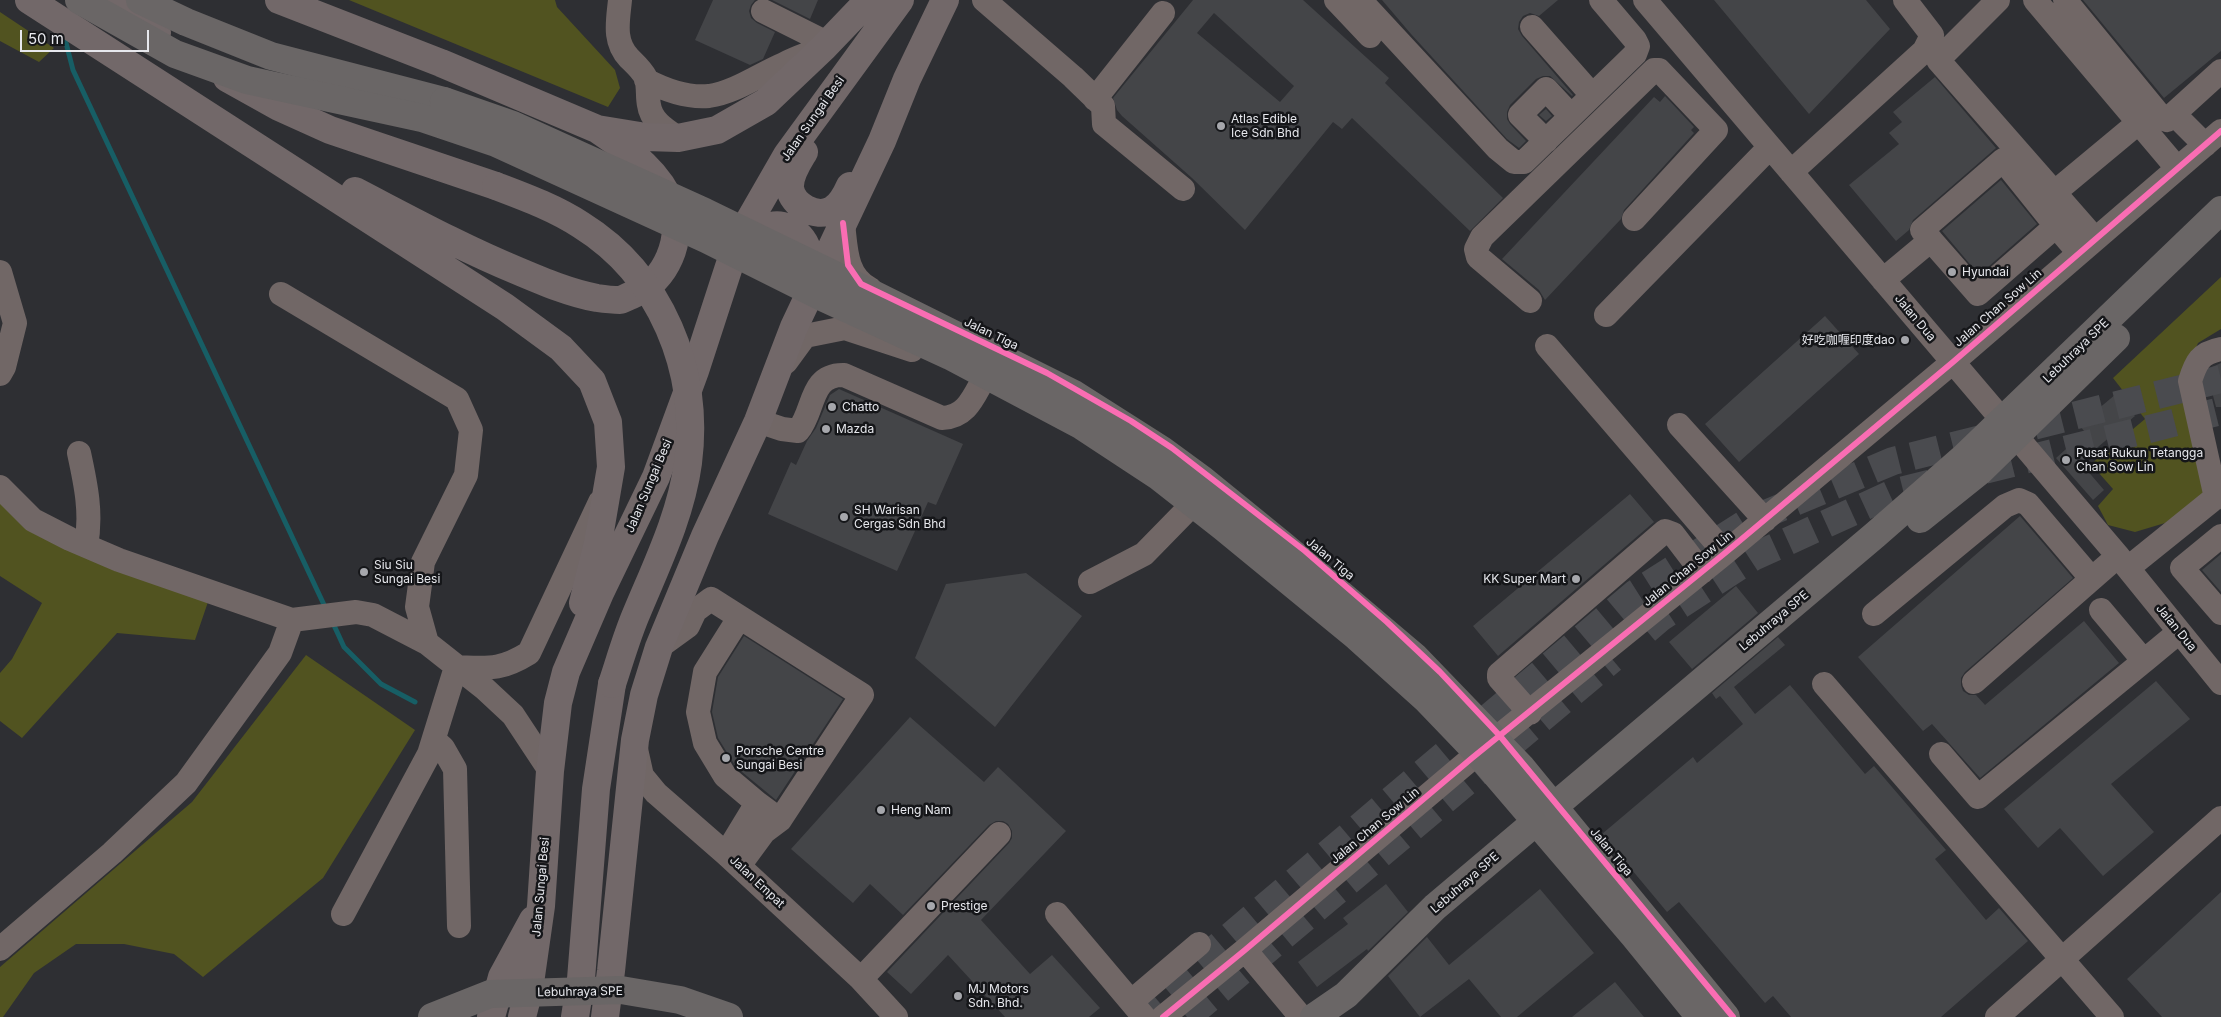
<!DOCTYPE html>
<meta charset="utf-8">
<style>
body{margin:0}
#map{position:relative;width:2221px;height:1017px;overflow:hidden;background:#2e2f33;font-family:Inter,sans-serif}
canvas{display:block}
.scale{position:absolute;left:20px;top:30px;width:129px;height:22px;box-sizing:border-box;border:2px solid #e7e8ed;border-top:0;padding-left:6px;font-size:15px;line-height:18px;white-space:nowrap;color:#e7e8ed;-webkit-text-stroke:4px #151619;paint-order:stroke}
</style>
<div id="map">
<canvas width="2221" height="1017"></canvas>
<div class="scale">50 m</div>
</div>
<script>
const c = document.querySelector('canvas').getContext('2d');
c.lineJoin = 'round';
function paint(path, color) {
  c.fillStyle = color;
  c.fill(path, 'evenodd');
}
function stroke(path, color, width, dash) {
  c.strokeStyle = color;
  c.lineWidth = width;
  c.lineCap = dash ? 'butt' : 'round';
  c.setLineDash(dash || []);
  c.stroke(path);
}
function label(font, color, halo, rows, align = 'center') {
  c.font = font + ' Inter,"Noto Sans SC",sans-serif';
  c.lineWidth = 5;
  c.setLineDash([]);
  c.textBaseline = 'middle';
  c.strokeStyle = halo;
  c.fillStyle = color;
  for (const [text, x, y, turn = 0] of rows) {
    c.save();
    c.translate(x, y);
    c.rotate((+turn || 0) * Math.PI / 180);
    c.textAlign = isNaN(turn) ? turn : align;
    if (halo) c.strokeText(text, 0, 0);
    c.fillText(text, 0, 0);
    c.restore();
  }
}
paint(new Path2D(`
 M349 0H555L557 7 615 70 620 88 608 107Z
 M0 12 54 48 39 62 0 41Z
 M2221 277V329L2198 343 2184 375 2208 494 2165 523 2135 532 2108 525 2098 506 2113 489 2091 464 2145 419 2113 378Z
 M0 497 209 599 195 640 117 633 22 738 0 721V673L12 659 42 603 0 576Z
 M306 655 415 730 323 878 203 977 174 954 124 944H76L34 973 3 1017H0V967L192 802Z`), '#515320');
stroke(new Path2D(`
 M64 35 73 70 326 609
 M332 621 344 647 381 684 415 702`), '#175e65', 5);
paint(new Path2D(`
 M713 0H755L751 5 749 11 751 18 757 23 775 32 763 59 750 65 695 40Z
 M772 0H818L810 19Z
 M1193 0H1303L1389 78 1385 83 1503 198 1470 231 1352 118 1342 129 1333 122 1245 230 1192 178 1122 116 1117 110 1113 98ZM1214 13 1294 86 1280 102 1197 33Z
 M1382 0H1558L1539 16 1530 13 1523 16 1519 22 1518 29 1522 36 1573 95 1572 96 1550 76H1543L1536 79 1510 105 1507 112V119L1510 124 1526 141 1519 148 1507 139 1411 34Z
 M1714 0H1866L1890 29 1809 114Z
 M2083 0H2221V51L2164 98Z
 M1935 77 1996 148 1913 220 1909 230 1896 241 1849 185 1899 144 1889 133 1902 122 1893 112Z
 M1665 96 1694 127 1691 130 1694 133 1624 210 1621 219 1545 300 1539 290 1502 259 1654 97 1660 102Z
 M1546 109 1552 116 1546 121 1539 115Z
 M2001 180 2037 224 1979 275 1942 231Z
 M1825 316 1859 354 1739 462 1705 424Z
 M2221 363V407H2216L2207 373 2212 367Z
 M839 389 963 444 936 505 928 502 897 571 768 514 791 462 796 465 807 441 816 428 830 395Z
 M2116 394 2135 416 2080 462 2104 490 2093 500 2056 458 2085 432 2079 425Z
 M1630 494 1654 522 1498 656 1473 626Z
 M2020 516 2073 578 1965 672 1961 678V685L1963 691 1969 695H1976L1985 705 2084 621 2119 663 1980 778 1932 724 1923 731 1858 657Z
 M2221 554V592L2202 570Z
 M1026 573 1082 616 995 727 915 658 946 584Z
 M1736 586 1758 613 1692 669 1669 642Z
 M744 636 843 699 776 800 736 767 718 738 712 712 718 677Z
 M1778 637 1785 645 1734 687 1755 714 1790 685 1865 774 1874 766 1946 850 1935 859 1986 920 1999 908 2028 941 1941 1017H1791L1773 996 1765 1003 1679 902 1667 912 1602 834 1693 757 1697 763 1743 724 1720 696 1716 699 1712 693Z
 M2156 681 2190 719 2111 784 2154 832 2103 876 2060 828 2038 848 2004 809Z
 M910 717 984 782 998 767 1066 831 981 920 1030 974 1052 955 1100 1008 1089 1017H1005L948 955 911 994 887 972 1009 843 1012 838V831L1008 824 1003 821H996L989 825 903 915 870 884 853 903 791 849Z
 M1386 884 1408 912 1368 951 1367 949 1317 987 1298 962 1348 924 1343 918Z
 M1540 889 1594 953 1517 1017H1501L1469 979 1420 1017 1388 976 1427 937 1449 965Z
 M2221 892V1017H2162L2127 979Z
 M1615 982 1644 1017H1572Z`), '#444548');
stroke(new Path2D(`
 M1646 630 1660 618 1753 557 1896 492 2221 411
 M1135 1017 1636 593 1751 520 1893 461 2221 379
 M1187 1017 1612 659`), '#4a4b4f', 28, [28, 14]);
stroke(new Path2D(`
 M620 0C618 21 613 41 629 58 635 64 642 70 646 78 649 87 647 96 649 105 651 121 666 130 678 138
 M984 0 1073 77 1103 106 1104 124 1183 189
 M1336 0 1370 36
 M1360 0 1498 149 1514 162H1524L1635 54 1638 46 1635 40 1601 0
 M1645 0 2118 556 2221 683
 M1998 0 1938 60 2095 239
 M2035 0 2177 168
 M2065 0 2162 118 2167 120 2221 71
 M763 11 827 43
 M1532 27 1592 95
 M646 80C665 90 688 98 709 96 736 92 760 74 784 64 795 58 808 54 820 49
 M1095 99 1163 13
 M2174 114 2205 145
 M1546 141 1520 115 1546 89 1571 116
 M1791 172 1924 51 1932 35 1905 0
 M2055 192 2138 123
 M843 223C846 248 845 276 870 289
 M2056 226 1978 294 1922 230 2003 160 2056 226 2079 253
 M0 272 15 323 4 367 0 374
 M1883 280 1931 240
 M281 294 457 399 471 430 466 475 423 562 417 607 427 643
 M1530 301 1478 257 1476 249 1482 237 1654 70H1659L1716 130 1634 219
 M1606 315 1770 147
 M1547 346 1725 553
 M786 362 805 336 845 328 912 350
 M758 421 782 429 798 431C815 411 809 374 844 375L942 418C966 417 973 398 983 380
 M1679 425 1765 520
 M79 453C86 485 92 514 86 546
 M0 487 33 520 70 539 119 560 292 620 356 612 373 615 427 643 484 688 513 715 550 771
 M2216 498 2190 381C2196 362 2200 353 2221 349
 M2221 536 2182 568 2221 613
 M2128 568 2221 493
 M1090 582 1144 554 1188 509
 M1874 614 2005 506 2019 500 2028 504 2091 578
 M659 647 688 626 695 611 711 599 862 695 780 820 757 803 725 776 705 743 698 712 705 672 739 618
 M2144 661 2179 632
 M456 667C488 668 500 671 529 653L600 502
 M1974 682 2118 556
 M1824 684 2112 1017
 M1530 713 1499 678V674L1665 531 1673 534 1702 572
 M434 740 443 748 455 769 459 926
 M636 749 642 776 656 793 726 854 861 979 896 1017
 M1941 754 1978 797 2144 661 2101 610
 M726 854 757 803
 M739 866 764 832 780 820
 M343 914 429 754 456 667
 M1057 914 1144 1017
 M0 949 112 853 186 783 280 653 292 620
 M1245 950 1301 1017
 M861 979 999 834
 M1132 1001 1199 944
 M1163 1017 1245 950 1472 758 1725 553 1953 362 2221 131
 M1997 1017 2221 818`), '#716766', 24);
stroke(new Path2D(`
 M29 0 505 307 561 348 592 381 608 422 611 467 598 543 583 603
 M112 0 157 33
 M279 0 441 63 597 129 646 137 678 138 717 130 766 102 824 47 869 0
 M227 78 279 107 330 130 496 186
 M804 152C798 162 789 175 790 188 792 205 816 219 832 210 841 205 846 195 850 186
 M355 191C409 219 462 248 518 271 544 282 570 293 597 298 604 299 613 300 620 300 624 299 629 296 634 294 666 281 684 239 672 206 659 170 627 150 597 129
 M747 256C751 248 755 238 761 232 777 216 802 231 807 249L796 282
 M491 1017 502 977 533 920
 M522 1017 529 990 541 906 550 771 558 703 566 672 600 593 656 477 695 371 737 242 787 155 900 0
 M575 1017 581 979 596 789 612 684
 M605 1017 611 971 635 740 644 695 659 647 705 536 758 421 794 327 882 141 907 79 945 0`), '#726869', 28);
stroke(new Path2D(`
 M140 0 186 22 271 56 444 101`), '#6a6666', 28);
stroke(new Path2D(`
 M496 186C525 197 555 208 581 225 661 275 700 370 688 463 681 515 657 564 637 612 627 635 620 660 612 684`), '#726869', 28);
stroke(new Path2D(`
 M79 0 175 54 247 80 422 118 496 143 706 239 822 297 950 356 1082 426 1158 476 1223 527 1357 637 1426 699 1474 749 1634 936 1700 1017
 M444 101 513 125 705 212 843 279 1074 394 1162 450 1203 480 1284 546 1415 657 1522 768 1726 1017
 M1920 519 1980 471 2116 338
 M432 1017 490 994 621 990 680 1000 729 1017
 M1314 1017 1346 995 1435 907 1875 535 1963 458 2221 210`), '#6a6666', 28);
stroke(new Path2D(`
 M843 223 848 265 861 284 1047 373 1131 421 1172 448 1305 551 1387 622 1440 672 1500 736 1733 1017
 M1163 1017 1245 950 1472 758 1725 553 1953 362 2221 131`), '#f96db3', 6);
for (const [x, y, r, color] of [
 [1221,126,5,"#a6a7ac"],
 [1952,272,5,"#a6a7ac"],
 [1905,340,5,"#a6a7ac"],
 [832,407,5,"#a6a7ac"],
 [826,429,5,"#a6a7ac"],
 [2066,460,5,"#a6a7ac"],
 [844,517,5,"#a6a7ac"],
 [364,572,5,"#a6a7ac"],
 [1576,579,5,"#a6a7ac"],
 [726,758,5,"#a6a7ac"],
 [881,810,5,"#a6a7ac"],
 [931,906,5,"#a6a7ac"],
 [958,996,5,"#a6a7ac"]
]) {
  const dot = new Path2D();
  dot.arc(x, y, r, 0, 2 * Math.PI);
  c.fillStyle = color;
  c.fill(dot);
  stroke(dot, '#151619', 2);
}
label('12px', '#e7e8ed', '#151619', [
 ["Jalan Sungai Besi",813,119,-55],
 ["Jalan Chan Sow Lin",1998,308,-41],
 ["Jalan Dua",1915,318,50],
 ["Jalan Tiga",991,334,26],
 ["Lebuhraya SPE",2076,351,-44],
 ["Jalan Sungai Besi",649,486,-67],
 ["Jalan Tiga",1330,559,40],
 ["Jalan Chan Sow Lin",1688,569,-39],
 ["Lebuhraya SPE",1774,621,-40],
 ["Jalan Dua",2176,628,51],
 ["Jalan Chan Sow Lin",1375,826,-40],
 ["Jalan Tiga",1611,852,50],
 ["Jalan Empat",757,882,43],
 ["Lebuhraya SPE",1465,883,-41],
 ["Jalan Sungai Besi",541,887,-85],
 ["Lebuhraya SPE",580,992,-1]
]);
label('12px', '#e7e8ed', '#151619', [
 ["Atlas Edible",1231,119],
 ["Ice Sdn Bhd",1231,133],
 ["Hyundai",1962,272],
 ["好吃咖喱印度dao",1895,340,"right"],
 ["Chatto",842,407],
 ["Mazda",836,429],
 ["Pusat Rukun Tetangga",2076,453],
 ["Chan Sow Lin",2076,467],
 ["SH Warisan",854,510],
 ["Cergas Sdn Bhd",854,524],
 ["Siu Siu",374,565],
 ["Sungai Besi",374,579],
 ["KK Super Mart",1566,579,"right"],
 ["Porsche Centre",736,751],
 ["Sungai Besi",736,765],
 ["Heng Nam",891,810],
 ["Prestige",941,906],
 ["MJ Motors",968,989],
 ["Sdn. Bhd.",968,1003]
], 'left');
</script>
